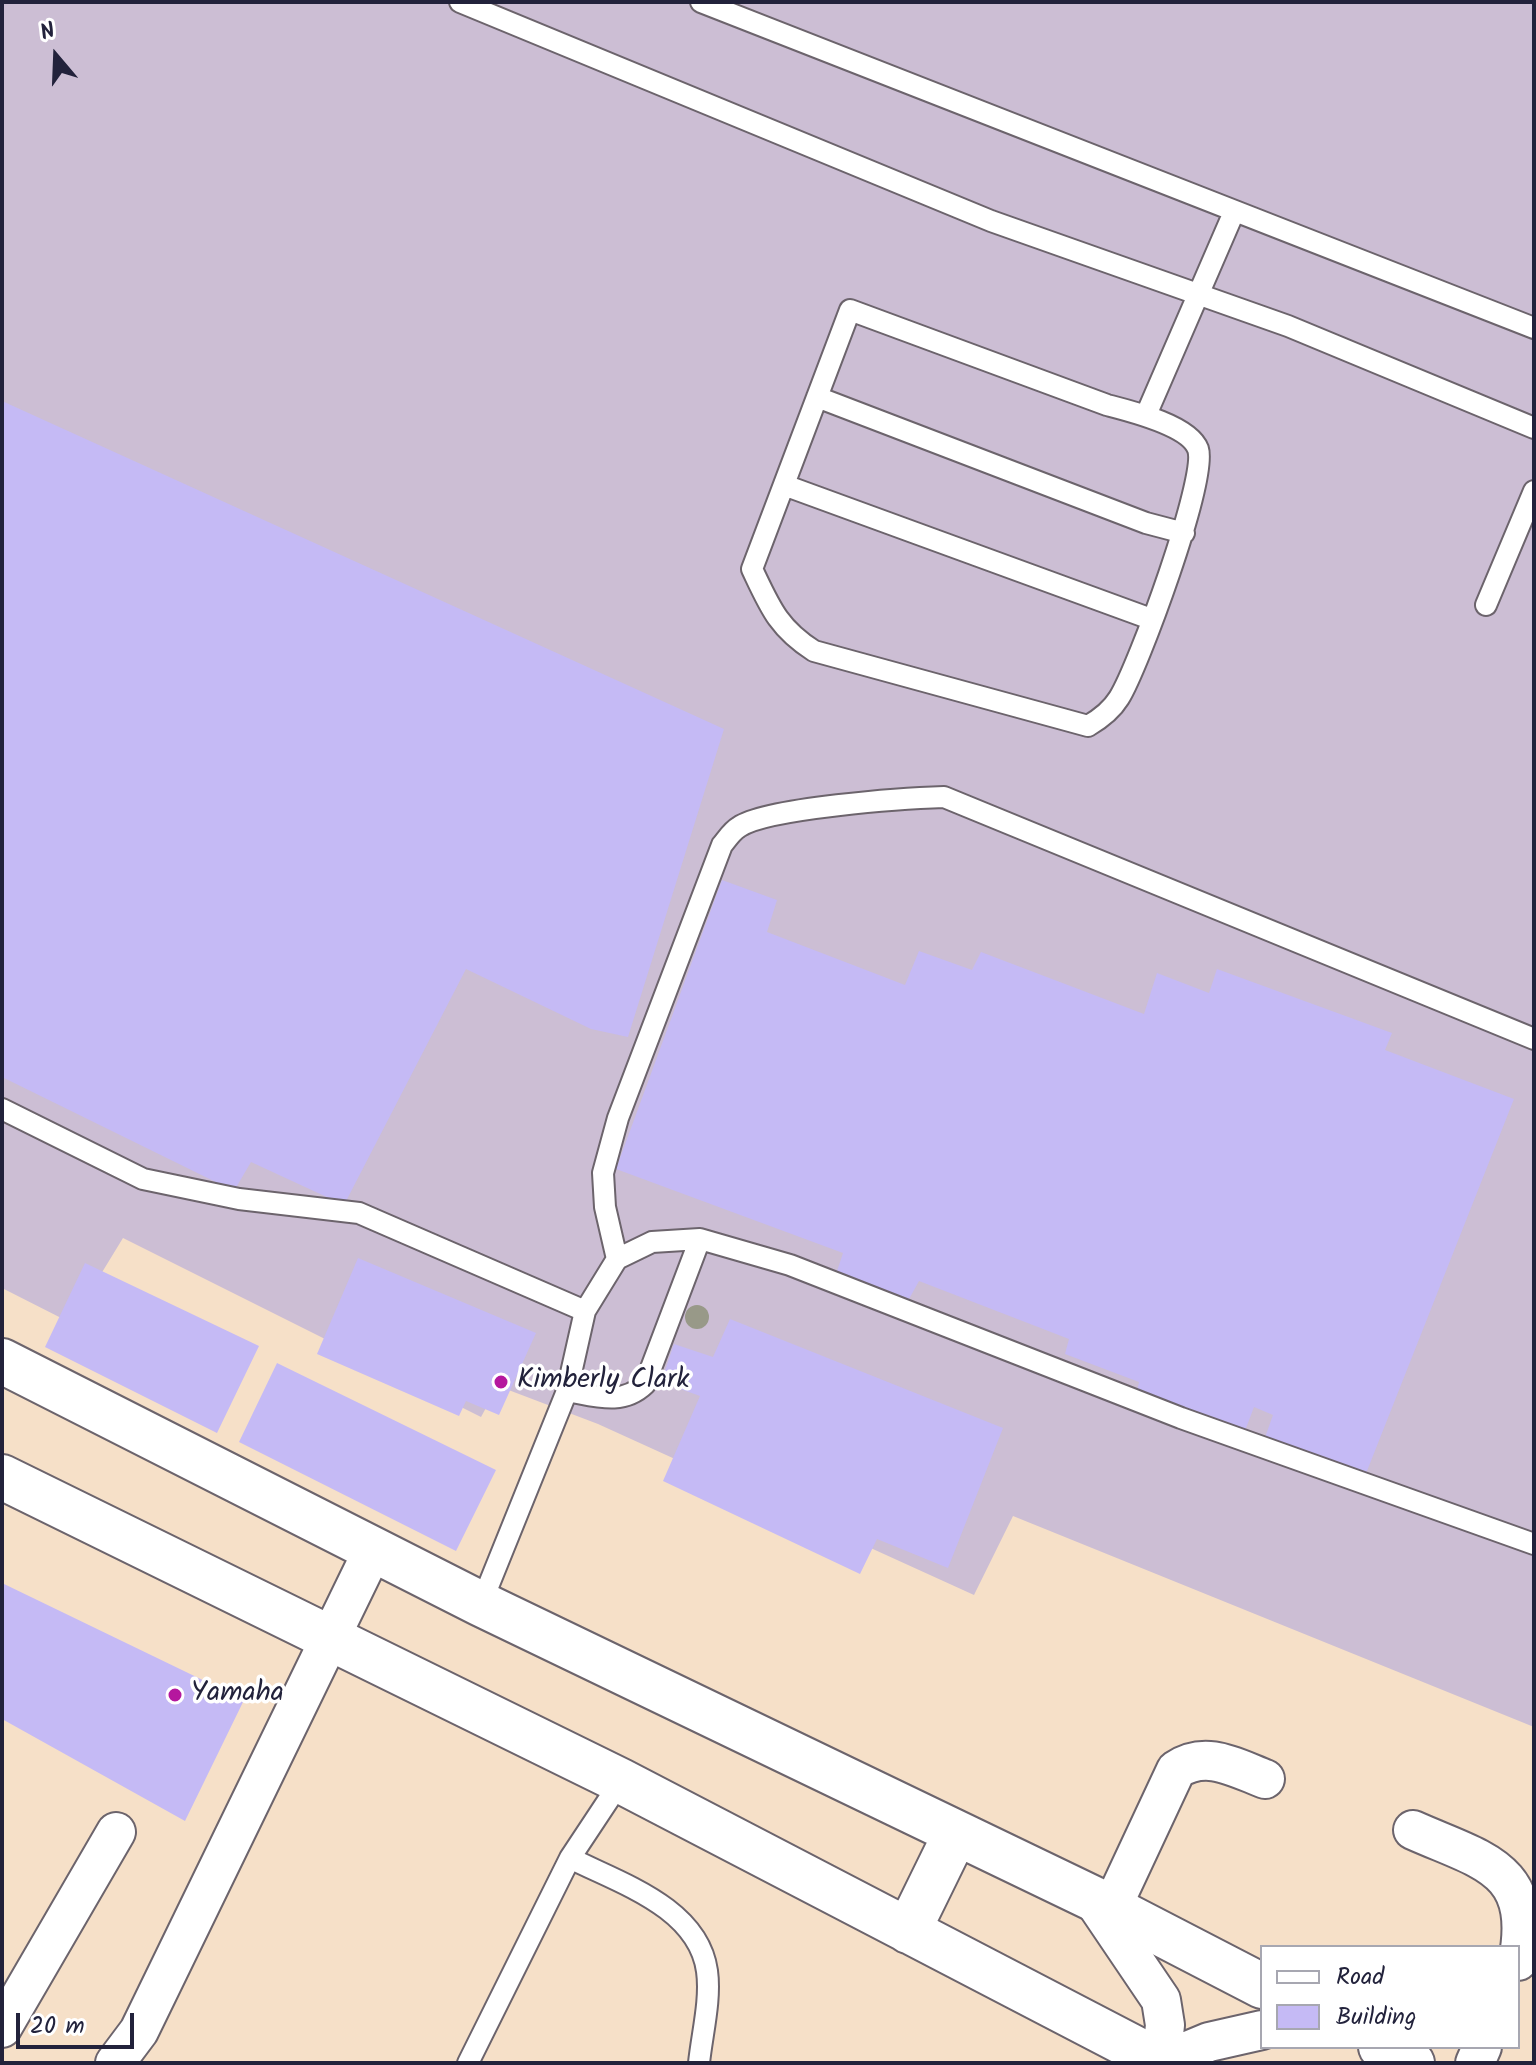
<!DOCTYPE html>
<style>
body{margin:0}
#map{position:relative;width:1536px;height:2065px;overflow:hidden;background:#f6e0c8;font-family:Kalam,sans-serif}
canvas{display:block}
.frame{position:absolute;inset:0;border:4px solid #22223b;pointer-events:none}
.legend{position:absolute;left:1260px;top:1945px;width:260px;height:104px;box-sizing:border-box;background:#fff;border:2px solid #a7a7b1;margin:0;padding:10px 14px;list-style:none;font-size:24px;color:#22223b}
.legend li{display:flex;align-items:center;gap:16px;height:40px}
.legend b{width:40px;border:2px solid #a7a7b1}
.north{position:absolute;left:16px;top:16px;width:80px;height:80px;-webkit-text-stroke:6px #fff;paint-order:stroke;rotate:341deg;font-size:22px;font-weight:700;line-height:32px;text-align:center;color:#22223b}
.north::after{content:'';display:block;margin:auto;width:28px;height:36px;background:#22223b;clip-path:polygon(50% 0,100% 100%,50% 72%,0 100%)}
.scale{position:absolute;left:16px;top:2013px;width:118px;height:36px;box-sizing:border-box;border:4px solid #22223b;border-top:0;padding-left:10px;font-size:24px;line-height:28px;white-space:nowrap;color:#22223b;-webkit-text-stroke:6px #fff;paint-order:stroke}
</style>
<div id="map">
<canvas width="1536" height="2065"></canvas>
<div class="frame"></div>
<ul class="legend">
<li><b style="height:10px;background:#fff"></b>Road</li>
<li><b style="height:22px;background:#c5baf5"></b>Building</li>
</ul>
<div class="north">N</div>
<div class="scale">20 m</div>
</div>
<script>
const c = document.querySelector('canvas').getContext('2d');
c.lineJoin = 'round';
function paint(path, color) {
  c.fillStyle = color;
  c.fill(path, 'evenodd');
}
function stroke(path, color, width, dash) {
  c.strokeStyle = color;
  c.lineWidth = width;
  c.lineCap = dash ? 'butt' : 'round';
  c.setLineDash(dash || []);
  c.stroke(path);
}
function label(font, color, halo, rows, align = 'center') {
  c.font = font + ' Kalam,sans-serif';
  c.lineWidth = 7;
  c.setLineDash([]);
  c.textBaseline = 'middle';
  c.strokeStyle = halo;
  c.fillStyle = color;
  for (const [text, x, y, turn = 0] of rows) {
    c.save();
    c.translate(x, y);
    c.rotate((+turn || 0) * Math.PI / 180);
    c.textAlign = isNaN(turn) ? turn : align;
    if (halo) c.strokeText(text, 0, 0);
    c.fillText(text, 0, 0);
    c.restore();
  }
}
paint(new Path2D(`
 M2 2H1534V1727L1013 1516 974 1595 598 1424 498 1386 481 1417 123 1238 71 1323 2 1288Z`), '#ccbed4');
paint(new Path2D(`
 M2 401 724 729 628 1037 591 1029 466 969 344 1205 251 1162 234 1191 2 1077Z
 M722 880 777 900 767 932 905 985 919 951 972 970 981 952 1144 1014 1157 973 1209 993 1217 969 1392 1033 1385 1050 1514 1099 1363 1481 1263 1443 1273 1415 1254 1407 1243 1436 1136 1396 1139 1382 1065 1354 1069 1339 919 1281 909 1299 837 1271 843 1253 616 1169Z
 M358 1258 536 1333 499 1415 466 1401 459 1416 317 1354Z
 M85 1263 259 1346 217 1433 45 1347Z
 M730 1319 1003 1428 948 1568 877 1539 860 1574 663 1481 700 1396 661 1382 674 1344 713 1357Z
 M277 1363 496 1470 456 1551 239 1442Z
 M2 1583 244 1700 185 1821 2 1719Z`), '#c5baf5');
const service = new Path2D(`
 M460 2 991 221 1288 326 1534 428
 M701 2 1534 328
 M850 310 1107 405C1130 411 1189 425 1198 449 1208 478 1138 668 1119 698 1111 711 1100 719 1088 726L814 651C778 628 770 607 752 569Z
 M817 397 1146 523 1184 533
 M1146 415 1234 212
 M784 485 1151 619
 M1486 605 1534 491
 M2 1109 143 1179 239 1199 359 1213 585 1311
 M617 1259 605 1207 603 1173 618 1118 722 845C727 839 732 831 739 827 766 808 906 798 944 797L1534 1039
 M567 1391C596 1396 622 1406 645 1384L700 1239
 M481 1604 567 1391 585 1311 617 1259 652 1242 700 1239 790 1265 1181 1418 1534 1544
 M570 1858C619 1883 698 1907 707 1971 711 2000 702 2034 699 2063
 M468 2063 570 1858 621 1781`);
const minor = new Path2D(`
 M1413 1830C1482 1861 1536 1867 1518 1961
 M1092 1898 1161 2000 1165 2025 1161 2062 1209 2042 1262 2030
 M1111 1909 1176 1770C1206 1750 1234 1767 1265 1779
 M2 2028 116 1832
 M115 2063 139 2031 373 1550
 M1475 2063 1482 2047`);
const primary = new Path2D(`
 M2 1361 481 1604 1092 1898 1262 1986
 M2 1477 621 1781 1163 2063
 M908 1931 956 1833
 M1381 2047 1412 2063`);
stroke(service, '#6c646c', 24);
stroke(minor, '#6c646c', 42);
stroke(primary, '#6c646c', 48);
stroke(service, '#fff', 20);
stroke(minor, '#fff', 38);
stroke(primary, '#fff', 44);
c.fillStyle = '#989988';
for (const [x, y] of [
 [697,1317]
]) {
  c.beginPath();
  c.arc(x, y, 12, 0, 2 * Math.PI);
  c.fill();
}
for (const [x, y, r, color] of [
 [501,1382,8,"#b5179e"],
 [175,1695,8,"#b5179e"]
]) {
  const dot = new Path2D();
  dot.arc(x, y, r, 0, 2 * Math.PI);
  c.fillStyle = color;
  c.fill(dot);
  stroke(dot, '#fff', 3);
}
label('28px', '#22223b', '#fff', [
 ["Kimberly Clark",517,1382],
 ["Yamaha",191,1695]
], 'left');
</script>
